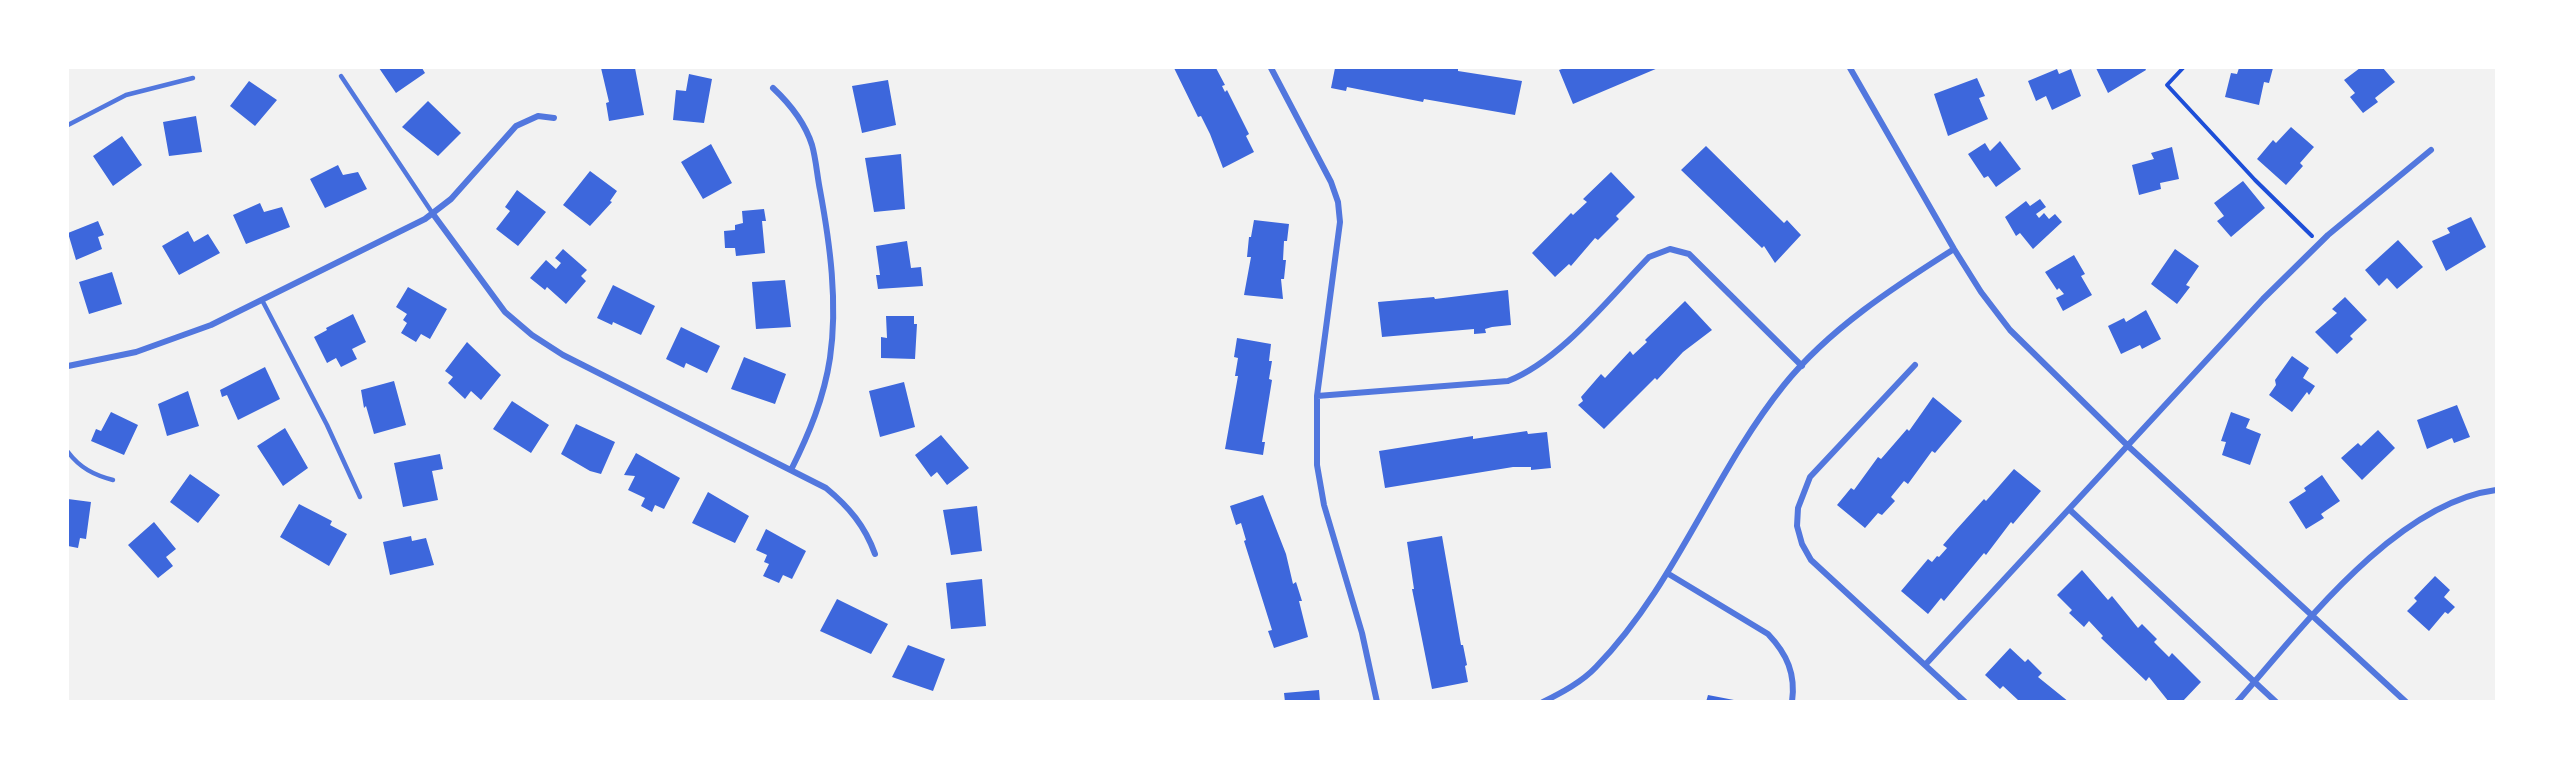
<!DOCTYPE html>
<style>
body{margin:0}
#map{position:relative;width:2564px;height:769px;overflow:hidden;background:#f2f2f2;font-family:Manrope,sans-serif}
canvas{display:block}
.frame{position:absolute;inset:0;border:69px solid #fff;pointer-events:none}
</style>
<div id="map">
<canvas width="2564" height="769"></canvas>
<div class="frame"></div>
</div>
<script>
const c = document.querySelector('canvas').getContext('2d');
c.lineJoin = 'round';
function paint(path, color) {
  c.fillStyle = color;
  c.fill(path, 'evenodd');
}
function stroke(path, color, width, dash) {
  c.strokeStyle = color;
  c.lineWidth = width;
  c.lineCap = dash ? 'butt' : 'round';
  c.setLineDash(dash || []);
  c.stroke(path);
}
paint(new Path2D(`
 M379 68H422L425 73 396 93Z
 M601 68H635L644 115 609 121 606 103 609 102Z
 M1174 68H1216L1225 85 1222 86 1225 92 1227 90 1249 134 1246 136 1254 152 1223 168 1210 134 1201 116 1198 117Z
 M1335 68H1458V71L1522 81 1515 115 1424 99 1423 102 1347 87 1346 91 1331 88Z
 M1565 68H1658L1573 104 1559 70Z
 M2096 68H2145L2146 70 2108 93Z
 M2239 68H2273L2269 83 2264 82 2259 105 2225 97 2231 73 2237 74Z
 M2360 68H2383L2395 82 2375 98 2378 102 2363 113 2350 97 2355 93 2344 80Z
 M2057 69 2059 74 2071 69 2081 96 2052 110 2046 96 2036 101 2028 81Z
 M689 74 712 79 704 123 673 120 676 90 686 91Z
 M1977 78 1985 96 1979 98 1988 119 1948 136 1934 94Z
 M888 80 896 125 862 133 852 86Z
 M249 81 277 100 255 126 230 106Z
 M428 101 461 133 438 156 402 127Z
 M196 116 202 152 169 156 163 122Z
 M2291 127 2314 147 2300 163 2303 166 2286 185 2257 159 2273 140 2276 143Z
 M122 136 142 165 113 186 93 156Z
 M2000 141 2021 169 1996 187 1988 176 1984 178 1968 154 1985 143 1990 151Z
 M711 144 732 183 703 199 681 162Z
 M1706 146 1784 223 1787 220 1801 235 1775 263 1764 246 1762 248 1681 170Z
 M2172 147 2179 179 2160 183 2161 189 2139 195 2132 165 2154 159 2151 153Z
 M901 154 905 209 874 212 865 158Z
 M338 165 343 175 358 172 367 189 325 208 310 179Z
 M590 171 617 191 610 201 612 202 590 226 563 205Z
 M1611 172 1635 197 1616 216 1619 219 1598 240 1595 238 1571 266 1569 264 1555 277 1532 253 1571 213 1573 215 1587 202 1583 199Z
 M2243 181 2265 208 2231 237 2217 221 2224 216 2214 203Z
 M517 190 546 212 518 246 496 229 510 211 505 207Z
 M2040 199 2046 207 2036 214 2039 218 2044 213 2049 219 2055 214 2062 222 2033 249 2020 233 2016 236 2005 217 2026 201 2030 206Z
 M260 203 264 212 282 207 290 227 246 244 233 215Z
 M764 209 766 221H762L765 253 736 256 735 248H725L724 231 735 230V225L743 223 742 211Z
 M2471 217 2486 247 2446 271 2432 241 2450 233 2447 228Z
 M1254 220 1289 224 1287 241H1284L1283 260H1286L1284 279H1281L1283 299 1244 295 1251 257H1247L1249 237H1251Z
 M98 221 104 235 98 237 102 249 76 260 68 233Z
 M188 231 194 242 208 234 220 253 179 275 162 246Z
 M2398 240 2423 267 2397 289 2387 278 2379 286 2365 270Z
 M907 241 911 268 921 267 923 286 878 289 876 275H880L876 246Z
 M563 249 587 270 581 276 586 281 566 304 547 287 545 290 530 278 546 260 556 269 561 263 555 258Z
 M2175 249 2199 266 2186 285 2190 287 2177 304 2151 284Z
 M2074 255 2085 274 2081 276 2092 295 2063 311 2056 298 2064 294 2059 288 2057 290 2045 272Z
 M112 272 122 304 89 314 79 282Z
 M785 280 791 327 756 329 752 282Z
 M613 285 655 306 641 335 613 322 612 325 597 318Z
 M408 287 447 309 430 339 421 334 416 342 401 333 407 323 403 320 407 314 396 307Z
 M1508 290 1511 325 1492 327 1485 329 1486 333 1474 334V329L1382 337 1378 302 1434 297 1435 299Z
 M2345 297 2367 320 2350 336 2353 339 2337 354 2315 332 2337 313 2332 309Z
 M1685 301 1712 330 1683 352 1657 380 1655 378 1604 429 1578 405 1583 401 1581 397 1601 374 1605 378 1630 351 1633 355 1647 342 1645 340Z
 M2146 310 2161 339 2142 349 2140 345 2121 354 2108 326 2124 318 2126 322Z
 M353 314 366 342 352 349 357 359 341 367 336 358 327 363 314 337 327 330 326 328Z
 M886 316H914V324H917L915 359 881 358V337L887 338Z
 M681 327 720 346 707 373 686 363 684 368 666 359Z
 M1237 338 1271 344 1269 361H1272L1269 379 1272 380 1262 442H1265L1263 455 1225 449 1238 376H1235L1238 358 1234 357Z
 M467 342 501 375 481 400 471 391 465 399 448 383 453 377 445 371Z
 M2292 356 2309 368 2303 378 2315 386 2309 395 2307 392 2292 412 2269 395 2276 385 2275 380Z
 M744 357 786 374 775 404 731 389Z
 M265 367 280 399 238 420 227 395 222 397 220 390Z
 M394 381 406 425 374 434 366 406 364 408 361 390Z
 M904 382 915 427 880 437 869 391Z
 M188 391 199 426 167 436 158 404Z
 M1933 397 1962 421 1935 453 1932 451 1908 484 1904 481 1891 497 1895 501 1882 515 1878 513 1865 528 1837 505 1851 488 1854 490 1878 457 1881 459 1907 429 1909 431Z
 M512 401 549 425 531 453 493 429Z
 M2457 405 2470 437 2454 443 2452 438 2427 449 2417 420Z
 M111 412 138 425 124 455 91 441 96 429 101 431Z
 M2231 412 2250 419 2246 428 2261 434 2250 465 2222 455 2226 442 2221 441Z
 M576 424 615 442 601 474 590 471 561 454Z
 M285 428 308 468 283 486 257 446Z
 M2378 430 2395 448 2362 480 2341 458 2358 443 2361 446Z
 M1527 431 1528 434 1547 432 1551 468 1531 470V467H1513L1385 488 1379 451 1473 436V439Z
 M941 435 969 468 947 485 937 472 931 477 915 455Z
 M636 453 680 478 664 509 655 505 652 512 641 506 645 498 628 490 635 476 624 475Z
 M440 454 443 469 432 471 438 500 403 507 394 463Z
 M2014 469 2041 491 2013 524 2011 522 1986 555 1984 553 1944 601 1941 598 1928 614 1901 591 1928 559 1932 562 1937 556 1939 557 1947 548 1943 545 1956 530 1984 499 1986 501Z
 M190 474 220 495 198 523 170 502Z
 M2322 475 2340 501 2321 514 2324 518 2306 529 2289 502 2306 491 2304 488Z
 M708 492 749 516 735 543 692 523Z
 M1263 495 1286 554 1293 584 1296 582 1302 601H1299L1308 637 1274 648 1268 631 1272 630 1244 541 1246 540 1241 523 1236 525 1230 506Z
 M68 499 91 502 86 539 80 538 78 548 68 546Z
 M299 504 332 521 330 525 347 534 329 566 280 537Z
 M977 506 982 551 951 555 943 510Z
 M154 522 176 549 166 557 173 566 158 578 128 545Z
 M766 529 806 551 792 579 783 575 779 583 763 576 769 564 764 562 767 555 756 550Z
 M411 536 412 541 426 538 434 565 390 575 383 542Z
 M1442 536 1461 645H1463L1467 665 1465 666 1468 682 1432 689 1412 589H1414L1407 542Z
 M2082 570 2108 600 2112 596 2138 628 2142 624 2157 639 2154 642 2169 657 2172 653 2201 682 2182 702H2169L2149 677 2146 681 2101 638 2103 636 2089 621 2084 627 2069 613 2072 610 2057 595Z
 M2435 576 2450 590 2444 597 2455 607 2448 614 2445 612 2429 631 2407 611 2417 601 2414 598Z
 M982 579 986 626 951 629 946 583Z
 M837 599 888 624 871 654 820 631Z
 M908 645 945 659 933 691 892 677Z
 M2010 648 2025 662 2028 659 2042 673 2038 677 2069 702H2016L2018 700 2003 686 2000 689 1985 675Z
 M1319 690 1320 702H1285L1284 693Z
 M1708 695 1734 700V702H1706Z`), '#3d67dc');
stroke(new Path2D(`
 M2183 68 2167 85 2255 180 2312 236`), '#1d4ed8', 4);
stroke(new Path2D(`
 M341 76 433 214
 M68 125 126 95 193 78
 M262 300 327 425 360 497
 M68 452C80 468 94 475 113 480`), '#5277de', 4.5);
stroke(new Path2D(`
 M1271 68 1331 182 1338 202 1340 222 1317 396V465L1324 505 1362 633 1377 702
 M1850 68 1954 249 1981 292 2010 330 2128 446 2406 702
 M773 88C789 103 805 123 812 145 816 159 817 175 820 190 830 244 838 303 830 358 824 398 809 434 791 470
 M433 214 505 312 532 335 563 355 826 488C849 507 865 526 875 554
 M1915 365 1810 477 1798 508 1797 526 1802 544 1811 560 1965 702
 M68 366 136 352 211 325 425 219 451 199 516 126 538 116 554 118
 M1317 396 1508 381C1561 360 1609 298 1649 257L1670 249 1689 254 1802 366
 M2070 510 2276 702
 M1667 573 1768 634C1787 654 1796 674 1792 702
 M1925 665 2263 299 2328 235 2431 150
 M1543 702C1561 693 1582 682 1596 667 1676 585 1713 473 1784 385 1829 329 1894 287 1954 249
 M2237 702C2301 629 2395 503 2496 490`), '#5277de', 6);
</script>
